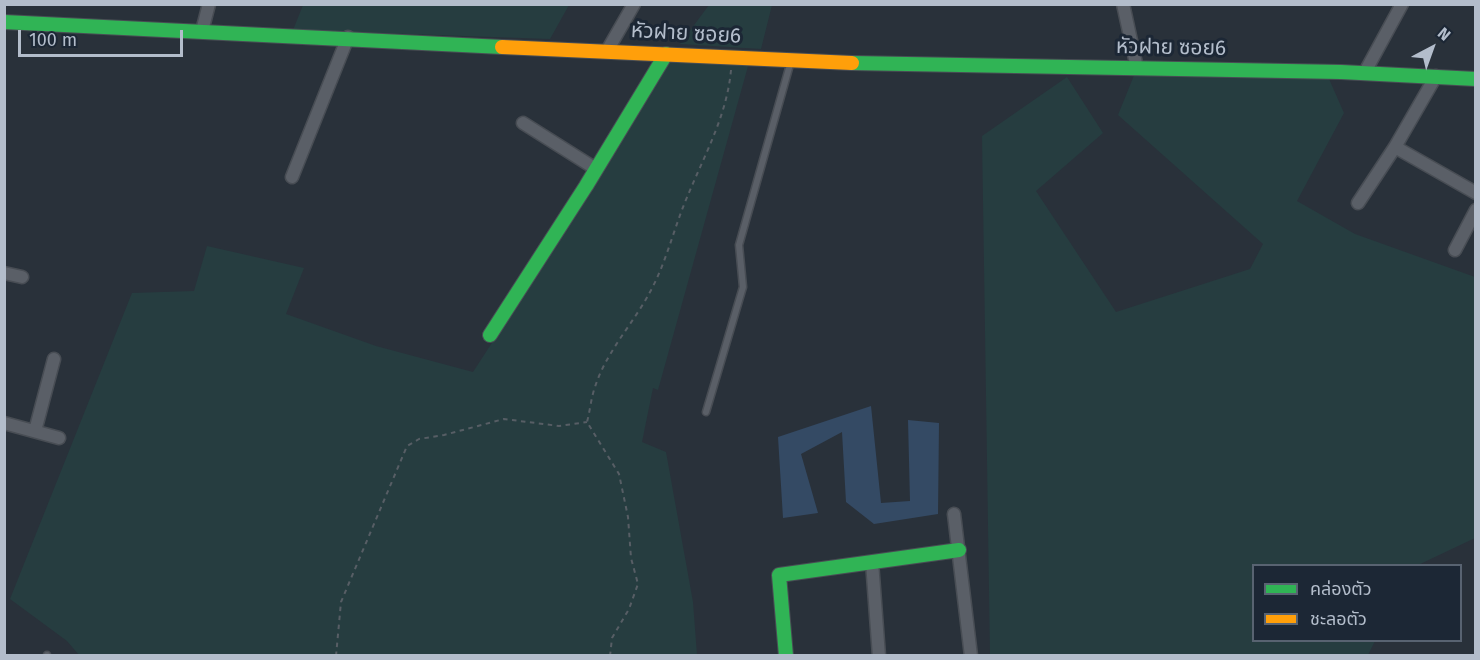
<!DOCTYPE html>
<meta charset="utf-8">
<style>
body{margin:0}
#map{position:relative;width:1480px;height:660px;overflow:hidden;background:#29313a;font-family:"Fira Sans","Noto Sans Thai",sans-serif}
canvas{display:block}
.frame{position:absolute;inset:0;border:6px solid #b3bdcb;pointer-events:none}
.legend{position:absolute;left:1252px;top:564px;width:210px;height:78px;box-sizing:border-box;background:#1c2735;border:2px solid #586371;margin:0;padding:8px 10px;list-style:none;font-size:18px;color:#b3bdcb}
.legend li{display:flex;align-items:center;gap:12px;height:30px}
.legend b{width:30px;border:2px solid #586371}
.north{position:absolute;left:1402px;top:18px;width:60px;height:60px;-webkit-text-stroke:4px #1c2735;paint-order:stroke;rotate:41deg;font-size:16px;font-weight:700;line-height:24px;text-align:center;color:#b3bdcb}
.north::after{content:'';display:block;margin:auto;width:21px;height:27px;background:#b3bdcb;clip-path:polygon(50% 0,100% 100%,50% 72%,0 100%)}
.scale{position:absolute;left:18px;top:30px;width:165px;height:27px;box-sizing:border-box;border:3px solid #b3bdcb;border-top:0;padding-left:8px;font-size:18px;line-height:21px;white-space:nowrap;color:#b3bdcb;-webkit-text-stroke:4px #1c2735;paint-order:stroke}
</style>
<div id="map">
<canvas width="1480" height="660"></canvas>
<div class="frame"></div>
<ul class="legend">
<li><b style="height:8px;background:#30b455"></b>คล่องตัว</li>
<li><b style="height:8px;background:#ff9f0a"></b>ชะลอตัว</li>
</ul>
<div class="north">N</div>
<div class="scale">100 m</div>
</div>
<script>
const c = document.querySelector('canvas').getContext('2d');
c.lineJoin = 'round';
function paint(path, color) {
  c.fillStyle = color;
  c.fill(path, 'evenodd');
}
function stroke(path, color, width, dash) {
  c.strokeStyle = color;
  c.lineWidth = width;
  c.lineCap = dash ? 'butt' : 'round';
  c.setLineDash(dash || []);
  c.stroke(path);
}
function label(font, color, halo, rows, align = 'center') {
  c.font = font + ' "Fira Sans","Noto Sans Thai",sans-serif';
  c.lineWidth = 6;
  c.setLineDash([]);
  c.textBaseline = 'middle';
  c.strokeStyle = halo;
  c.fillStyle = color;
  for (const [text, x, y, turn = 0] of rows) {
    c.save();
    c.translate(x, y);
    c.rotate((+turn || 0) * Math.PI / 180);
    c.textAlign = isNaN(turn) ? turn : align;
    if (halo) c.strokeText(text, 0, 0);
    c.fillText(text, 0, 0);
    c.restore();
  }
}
paint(new Path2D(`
 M303 5H569L550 39 293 30Z
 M709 5H772L761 49 680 44Z
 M666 54 750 59 658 390 653 388 642 442 666 452 693 602 697 655H79L67 641 10 599 132 293 194 291 207 246 304 268 286 314 376 346 473 372 523 295Z
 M1137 68 1326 72 1344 113 1297 201 1355 234 1475 277V538L1418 565 1254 566V640L1375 641 1368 655H990L982 136 1067 77 1103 133 1036 191 1116 312 1250 269 1263 244 1118 115Z`), '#263d40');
paint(new Path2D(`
 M871 406 881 503 910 501 908 420 939 423 938 514 874 524 846 502 842 432 801 454 818 513 783 518 778 437Z`), '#344a64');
const lane = new Path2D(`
 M706 412 743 287 739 245 791 61
 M47 655V656`);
const street = new Path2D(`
 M1123 4 1137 68
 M202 31 209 4
 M607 51 634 4
 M1365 72 1402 4
 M523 123 596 169
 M1395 147 1476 193
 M292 177 348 37
 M1358 203 1395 147 1436 76
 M1455 250 1476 210
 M4 273 22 277
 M4 423 59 438
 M35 431 54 359
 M954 514 971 656
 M872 562 879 656`);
const fast = new Path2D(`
 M4 22 502 47
 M852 63 1341 72 1476 79
 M490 335 586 186 666 54
 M786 656 779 575 959 550`);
const slow = new Path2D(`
 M502 47 852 63`);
stroke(lane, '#484d54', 9);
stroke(street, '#484d54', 15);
stroke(fast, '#484d54', 16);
stroke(slow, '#484d54', 16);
stroke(new Path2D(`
 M336 656 341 602 407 446 419 439 444 435 504 419 559 426 587 422
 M610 656 612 638 629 609 638 584 631 558 628 517 619 474 587 422C590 411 591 398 595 387 606 352 633 324 650 292 667 261 674 227 688 195 705 154 727 115 731 70`), '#575e65', 2, [4.5, 4.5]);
stroke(lane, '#5a5f67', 6);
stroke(street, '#5a5f67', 12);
stroke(fast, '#30b455', 14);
stroke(slow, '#ff9f0a', 14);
label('21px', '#b3bdcb', '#1c2735', [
 ["หัวฝาย ซอย6",686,34,3],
 ["หัวฝาย ซอย6",1171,48,1]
]);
</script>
